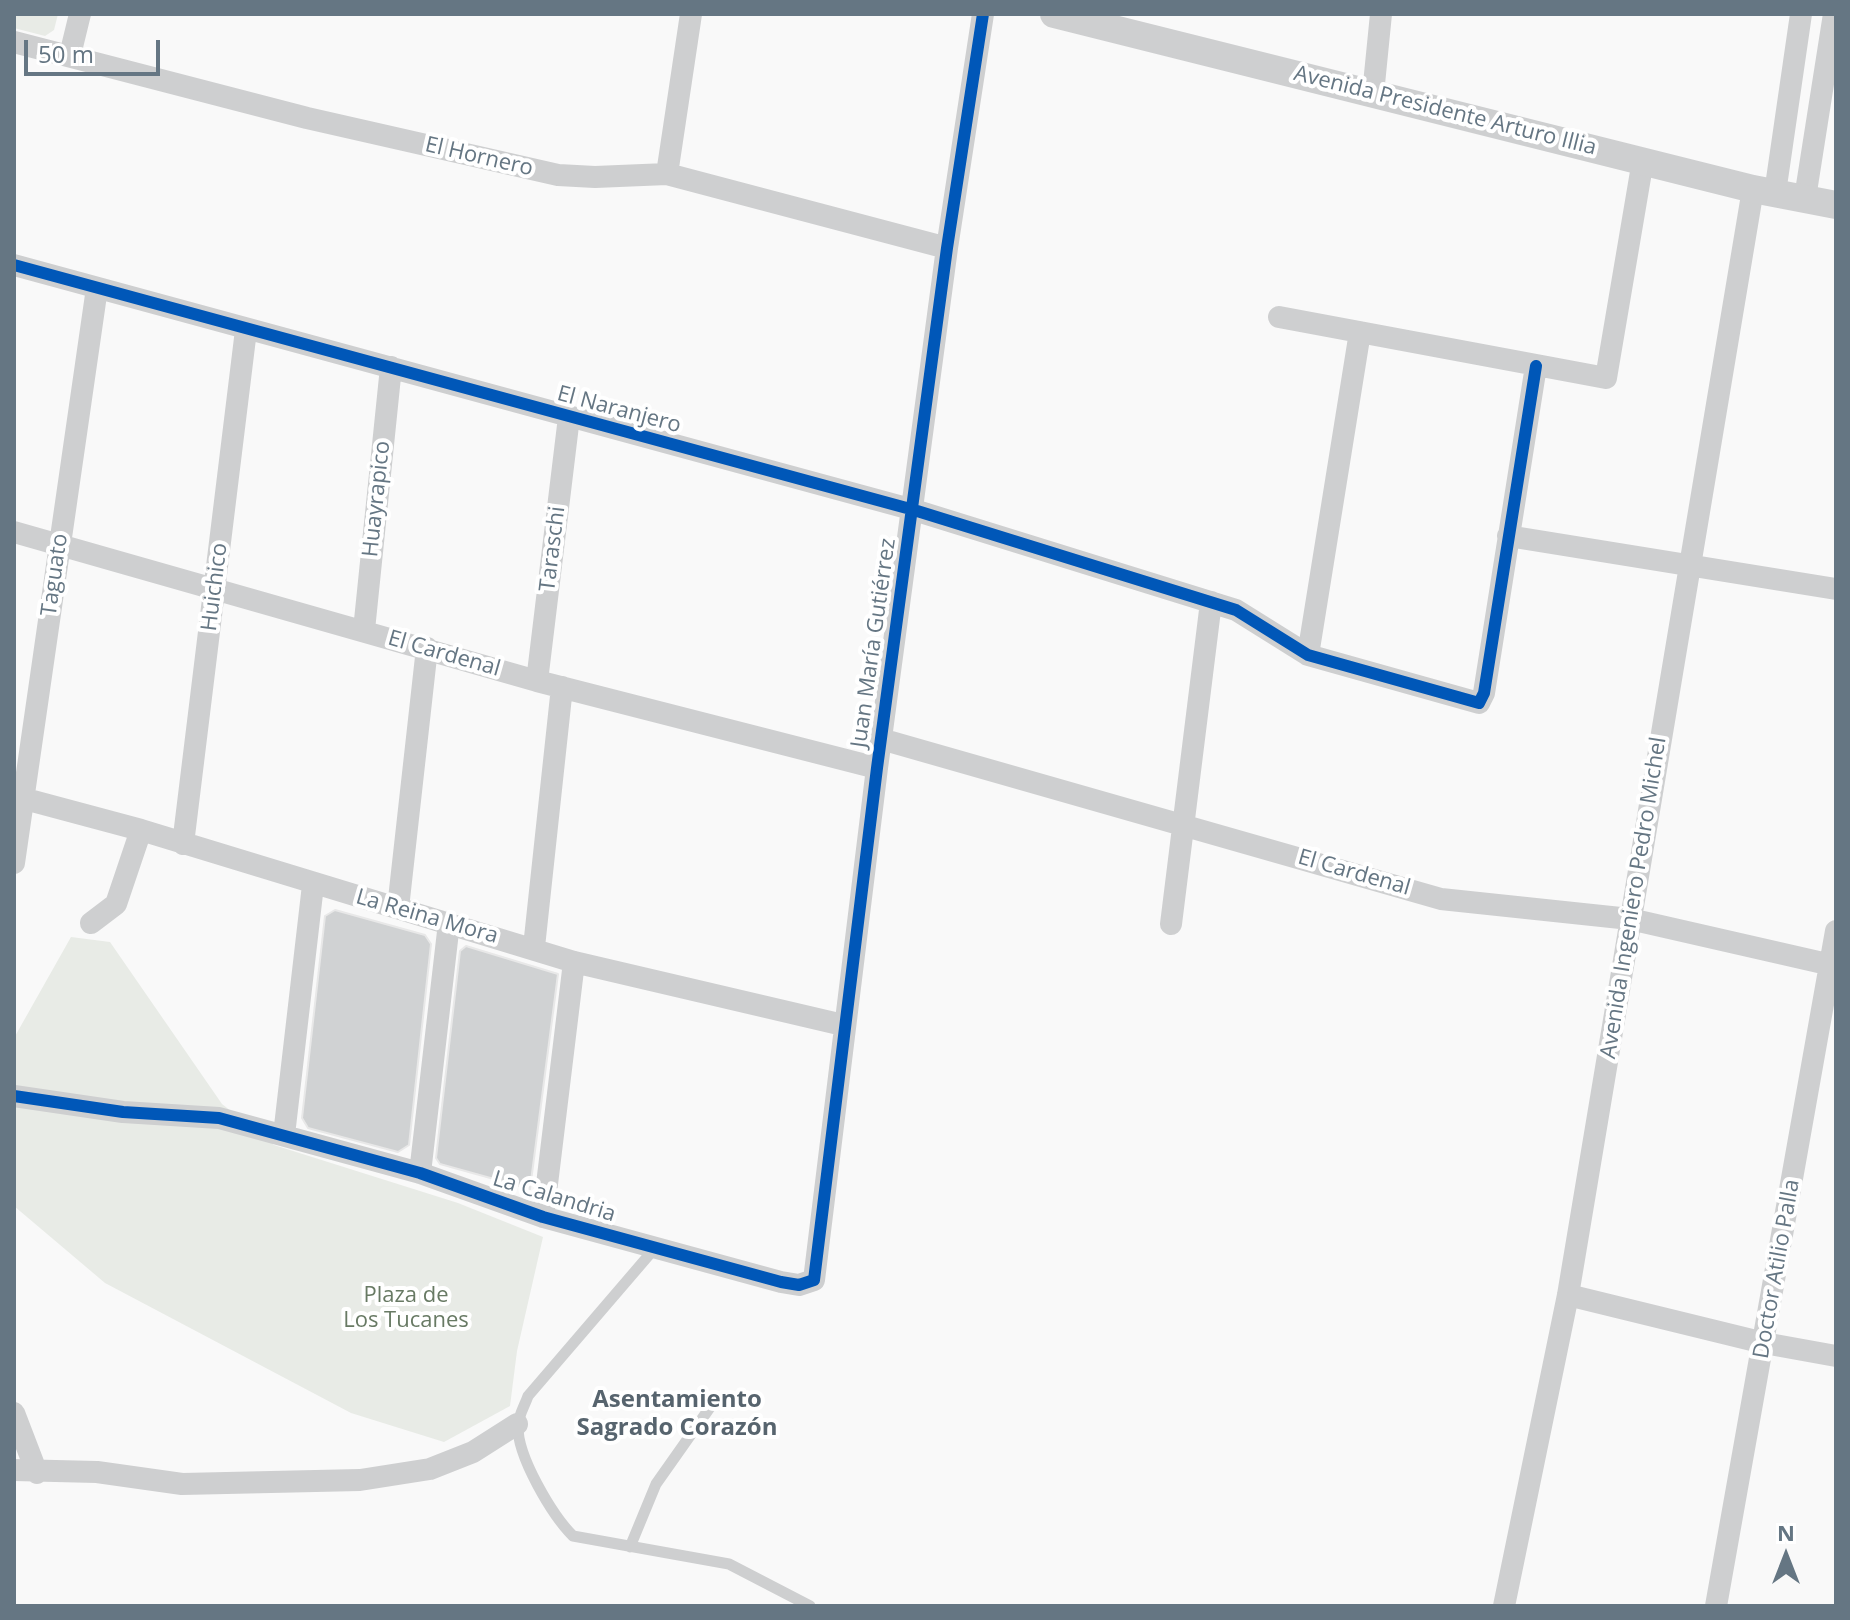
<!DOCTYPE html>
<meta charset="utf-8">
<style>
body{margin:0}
#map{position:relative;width:1850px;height:1620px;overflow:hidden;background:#f9f9f9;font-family:"Open Sans",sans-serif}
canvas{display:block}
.frame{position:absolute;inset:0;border:16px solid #657683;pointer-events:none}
.north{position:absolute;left:1746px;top:1516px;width:80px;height:80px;-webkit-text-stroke:6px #fff;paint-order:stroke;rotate:0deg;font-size:22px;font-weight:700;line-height:32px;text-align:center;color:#657683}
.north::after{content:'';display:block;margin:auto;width:28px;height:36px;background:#657683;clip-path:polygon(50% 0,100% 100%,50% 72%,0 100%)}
.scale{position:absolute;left:24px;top:40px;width:136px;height:36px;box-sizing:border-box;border:4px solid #657683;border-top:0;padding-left:10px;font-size:24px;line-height:28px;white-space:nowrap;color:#657683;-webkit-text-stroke:6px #fff;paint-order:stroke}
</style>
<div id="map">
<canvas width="1850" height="1620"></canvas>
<div class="frame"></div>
<div class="north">N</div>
<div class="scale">50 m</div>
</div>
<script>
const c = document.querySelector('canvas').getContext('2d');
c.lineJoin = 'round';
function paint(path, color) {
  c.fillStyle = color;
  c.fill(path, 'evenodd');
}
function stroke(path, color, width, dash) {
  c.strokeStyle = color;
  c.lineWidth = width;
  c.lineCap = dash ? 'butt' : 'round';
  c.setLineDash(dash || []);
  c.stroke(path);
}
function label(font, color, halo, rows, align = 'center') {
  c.font = font + ' "Open Sans",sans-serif';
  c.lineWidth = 8;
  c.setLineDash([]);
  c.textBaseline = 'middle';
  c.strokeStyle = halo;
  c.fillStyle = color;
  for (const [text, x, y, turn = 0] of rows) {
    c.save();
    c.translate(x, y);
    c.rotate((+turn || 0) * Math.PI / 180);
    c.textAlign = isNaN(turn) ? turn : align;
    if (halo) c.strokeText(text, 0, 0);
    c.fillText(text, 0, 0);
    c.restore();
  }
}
paint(new Path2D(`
 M14 14H58L54 30 45 36 14 28Z
 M71 937 110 942 222 1104 274 1145 458 1203 543 1237 517 1351 510 1406 444 1442 351 1413 105 1283 14 1206V1038Z`), '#e8ebe6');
const building = new Path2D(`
 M335 910 425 935 431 944 409 1145 398 1152 308 1128 302 1118 325 916Z
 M466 946 558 974 530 1189 440 1164 436 1158 460 951Z`);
paint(building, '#d0d2d3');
stroke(building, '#e8e8e8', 2);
stroke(new Path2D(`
 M655 1248 528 1396C525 1405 518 1416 518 1426 517 1456 552 1515 573 1536L729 1564 810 1606
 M630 1547 656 1484 711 1406`), '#cecfd0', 11);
stroke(new Path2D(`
 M14 42 307 118 558 175 595 177 667 174 947 248
 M70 55 80 14
 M1373 94 1381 14
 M667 174 691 14
 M1775 193 1801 14
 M1805 198 1834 14
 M14 265 914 510 1236 610 1308 655 1479 703 1484 693 1536 366
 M1279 317 1606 378 1643 160
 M14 532 537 681 877 768
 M1508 536 1836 589
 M364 630 391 367
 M1308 655 1360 332
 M537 681 569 417
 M881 739 1441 899 1630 919 1836 966
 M14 796 141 830 574 962 843 1025
 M183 844 246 330
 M14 863 97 288
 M398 908 427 648
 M91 923 116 904 141 830
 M1171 924 1211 602
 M534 947 562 687
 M14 1096 123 1112 219 1118 420 1173 543 1217 781 1282 799 1285 814 1280 877 768 947 248 983 14
 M284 1135 313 885
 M420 1173 449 923
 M543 1217 574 962
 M1568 1295 1764 1343 1836 1356
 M14 1413 37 1473
 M14 1470 97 1472 182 1484 360 1480 430 1469 473 1452 517 1424
 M1504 1606 1568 1295 1753 189
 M1716 1606 1836 931`), '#cecfd0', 22);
stroke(new Path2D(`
 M1054 14 1753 189 1836 205`), '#cecfd0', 28);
stroke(new Path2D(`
 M14 265 914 510 1236 610 1308 655 1479 703 1484 693 1536 366
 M14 1096 123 1112 219 1118 420 1173 543 1217 781 1282 799 1285 814 1280 877 768 947 248 983 14`), '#0057b8', 12);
label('22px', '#657683', '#fff', [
 ["Avenida Presidente Arturo Illia",1445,111,14],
 ["El Hornero",479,157,13],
 ["El Naranjero",619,410,15],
 ["Huayrapico",377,499,-84],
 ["Taraschi",553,549,-83],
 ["Taguato",55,575,-82],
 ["Huichico",215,587,-83],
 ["Juan María Gutiérrez",874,643,-82],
 ["El Cardenal",444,654,16],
 ["El Cardenal",1354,873,16],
 ["Avenida Ingeniero Pedro Michel",1634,898,-81],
 ["La Reina Mora",427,917,16],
 ["La Calandria",554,1197,17],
 ["Doctor Atilio Palla",1777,1269,-80]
]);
label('22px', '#687a64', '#fff', [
 ["Plaza de",406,1296],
 ["Los Tucanes",406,1321]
]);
label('bold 24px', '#57646e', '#fff', [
 ["Asentamiento",677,1400],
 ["Sagrado Corazón",677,1428]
]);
</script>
